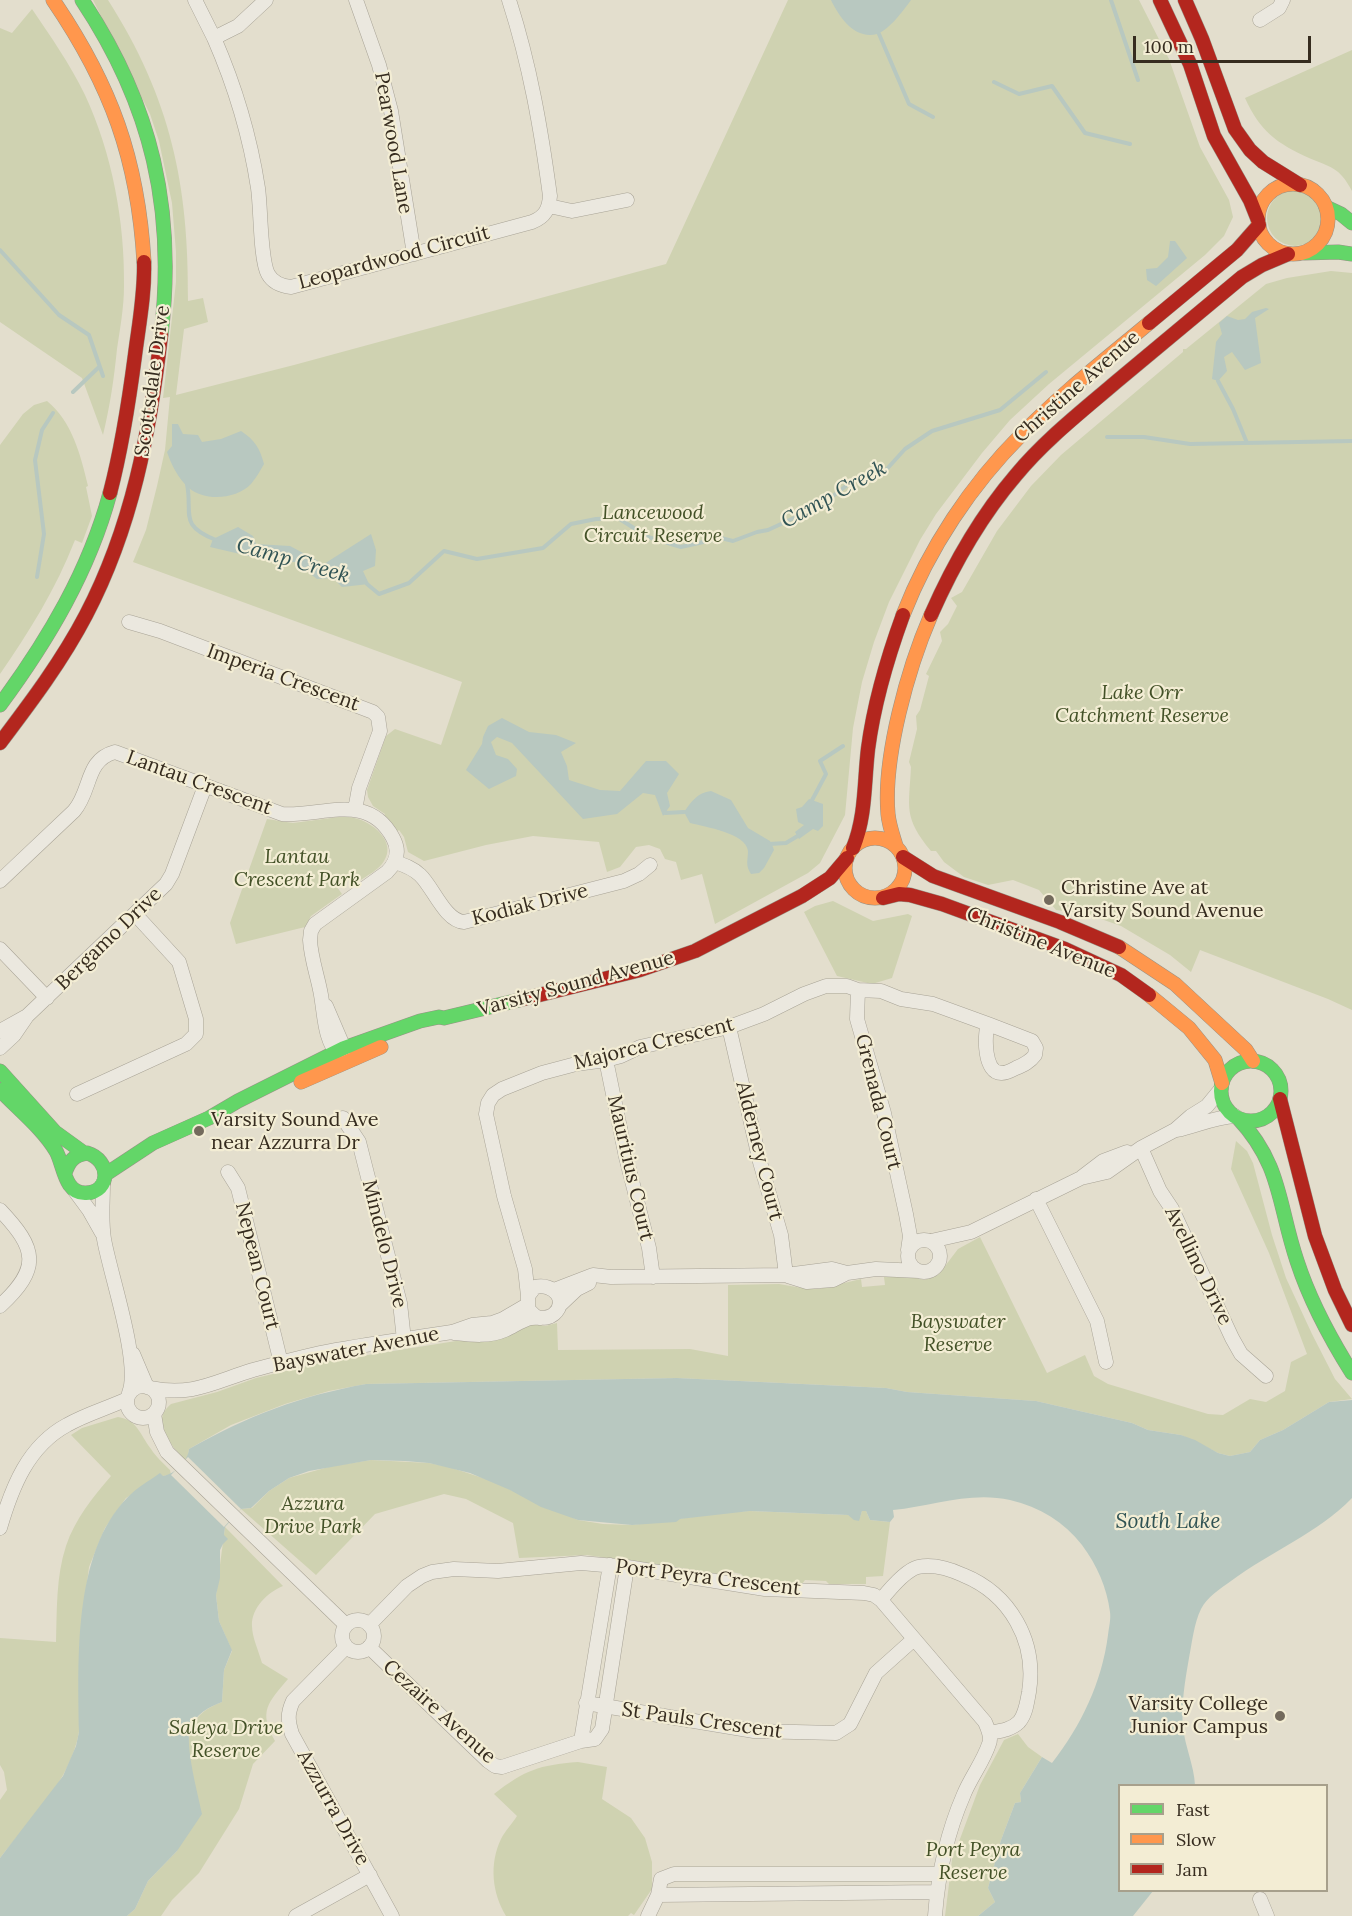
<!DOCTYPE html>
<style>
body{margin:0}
#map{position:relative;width:1352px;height:1916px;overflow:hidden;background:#e3decd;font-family:Lora,serif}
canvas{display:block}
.legend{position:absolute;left:1118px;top:1784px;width:210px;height:108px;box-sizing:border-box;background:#f3edd4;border:2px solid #a7a08c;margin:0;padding:8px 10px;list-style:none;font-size:18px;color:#362c1f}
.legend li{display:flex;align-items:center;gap:12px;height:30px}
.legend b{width:30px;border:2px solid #a7a08c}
.scale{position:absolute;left:1133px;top:36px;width:178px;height:27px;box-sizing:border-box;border:3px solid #362c1f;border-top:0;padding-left:8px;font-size:18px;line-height:21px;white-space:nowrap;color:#362c1f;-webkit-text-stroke:4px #f3edd4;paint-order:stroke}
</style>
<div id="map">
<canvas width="1352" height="1916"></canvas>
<ul class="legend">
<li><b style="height:8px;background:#63d668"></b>Fast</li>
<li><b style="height:8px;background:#ff974d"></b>Slow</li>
<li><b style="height:8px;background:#b3261e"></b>Jam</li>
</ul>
<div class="scale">100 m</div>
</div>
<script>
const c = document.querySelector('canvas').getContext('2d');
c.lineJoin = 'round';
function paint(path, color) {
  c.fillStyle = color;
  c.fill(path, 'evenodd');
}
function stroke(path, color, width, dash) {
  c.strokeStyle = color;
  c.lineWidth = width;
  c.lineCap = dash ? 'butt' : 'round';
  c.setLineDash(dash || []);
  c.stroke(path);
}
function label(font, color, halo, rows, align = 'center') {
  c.font = font + ' Lora,serif';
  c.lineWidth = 4.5;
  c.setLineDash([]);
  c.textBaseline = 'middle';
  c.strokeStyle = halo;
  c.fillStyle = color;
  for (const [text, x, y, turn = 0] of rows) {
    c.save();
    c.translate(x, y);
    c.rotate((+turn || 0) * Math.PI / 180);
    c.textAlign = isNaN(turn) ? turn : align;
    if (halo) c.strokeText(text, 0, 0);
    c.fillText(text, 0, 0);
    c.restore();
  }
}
paint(new Path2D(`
 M93 0H108C171 99 189 185 188 301L203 298 208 322 184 329 176 395 294 365 666 264 788 0H1139L1169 59 1200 147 1229 200 1233 217 1224 236 1205 255 1049 384 1010 420 982 453 936 514 920 540 889 602 874 642 862 682 853 728 845 815 820 863 808 873 715 924 702 874 681 880 676 862 665 859 660 849 649 845 636 847 620 867 607 872 599 842 533 836 486 845 424 861 408 852 404 837 399 830 395 833 383 819 385 814 373 806 368 797 367 790 386 736 395 729 441 745 462 682 133 562 146 530 157 486 165 450 170 397 163 398 176 282V252L172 203 159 141 150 114Z
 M32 9C51 37 70 64 85 95 112 153 125 222 124 286 124 307 120 329 117 349 114 379 110 406 103 435L82 378 0 322V28L12 33Z
 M1352 50V191C1349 186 1346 180 1342 176 1334 166 1320 163 1309 158 1276 143 1260 131 1245 98Z
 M1267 218a28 28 0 1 1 56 0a28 28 0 1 1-56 0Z
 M1331 271 1352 273V1010L1328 999 1200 950 1191 972 1170 955 1121 926 1087 914 1056 910 1039 890 1013 880 988 885 964 877 944 862 936 851H931C903 817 909 808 911 767L909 762 917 729 916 716 920 710 929 676 926 674 942 641 940 632 948 624 957 606 951 598 962 592 997 531 1031 486 1061 455 1183 352V349H1186L1266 284 1287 278Z
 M47 401C72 421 81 456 88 486L86 487 92 516 82 543 75 540C56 589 29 632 0 674V445L23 414 34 405Z
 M339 817C346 817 352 817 358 819 375 824 396 843 384 861 379 870 366 876 358 882L353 875 337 887 342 894 311 916 305 927 236 944 230 923 267 819 293 823Z
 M833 901 873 921 908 914 912 916 892 978 872 984 837 976 804 912 815 906Z
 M1236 1141 1247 1151 1253 1163 1272 1235 1286 1278 1312 1334 1335 1379 1352 1399 1329 1402 1283 1430 1260 1440 1250 1452 1230 1456 1218 1453 1181 1435 1148 1430 1132 1423 1036 1401 907 1392 886 1388 677 1378 366 1384 329 1391 285 1404 231 1425 189 1449 188 1457 185 1460C171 1445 149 1422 171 1404L217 1392 256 1378 324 1362 456 1341H488L533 1324 545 1326 557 1323 558 1350 690 1349 728 1356V1285L779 1284 808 1289H819L861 1279 862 1287 885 1285 884 1277 908 1276 924 1280 933 1277 939 1274 958 1249 980 1237 1047 1373 1085 1355 1094 1376 1108 1384 1208 1414 1223 1415 1250 1399 1266 1402 1285 1391 1291 1362 1307 1354 1269 1253 1231 1169Z
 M118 1417C138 1420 140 1435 151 1449 156 1457 164 1464 170 1470L171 1475 163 1476 126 1498 105 1528 89 1567 80 1639 79 1732C70 1782 30 1820 0 1858V1800L7 1790 4 1772 0 1765V1638L56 1642C57 1610 56 1576 66 1546 75 1519 93 1497 111 1476L71 1435 82 1428Z
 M371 1460 429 1463 449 1467 489 1480 578 1520 603 1524 632 1525 730 1512 750 1511 848 1515 860 1517 862 1511H866L870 1520 890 1522 883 1576 866 1577V1584H829L826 1581 805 1580 802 1584 764 1581 745 1578 741 1574 723 1570 717 1574 587 1555 519 1558 513 1523 466 1499 444 1494 375 1514 316 1575 241 1509 252 1508 269 1491 289 1478 332 1466Z
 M225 1527 283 1586C268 1592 251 1608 252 1626 252 1637 259 1652 262 1663L288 1679C268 1703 258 1711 275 1741L253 1764 239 1809 199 1873 172 1900 161 1916H127L135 1909 148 1881 177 1851 190 1729C198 1714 206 1708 222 1702L224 1670 232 1651 219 1621 216 1595Z
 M1018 1734 1028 1747 1042 1757 1020 1793 1021 1802 1015 1803 1001 1840 988 1888 995 1902 978 1916H945L953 1852 957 1847 980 1785 1004 1740Z
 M578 1762 607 1767 602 1799 631 1818 645 1838 652 1862V1889L634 1915 631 1913 628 1916H506C492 1893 489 1864 501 1839 505 1831 512 1824 517 1816L494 1794C525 1770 539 1765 578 1762Z`), '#cfd2b1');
paint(new Path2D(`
 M831 0H911C904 10 888 31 877 34 855 40 839 17 831 0Z
 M1170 241H1175L1187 258 1156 286 1147 280 1146 269 1157 268 1168 257Z
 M1266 308 1269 309 1255 318 1261 363 1245 370 1232 352 1224 357 1227 371 1218 381 1212 379 1216 342 1222 334 1219 323 1227 316 1238 320 1245 319 1252 312Z
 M172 424H178L183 434 198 435 202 442 221 439 241 431C255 440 260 449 264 464 260 471 256 478 251 484 237 499 205 502 189 488 178 478 172 466 167 452L172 446Z
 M238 527 253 536 256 544 290 546 324 564 371 534 376 550 375 566 363 571 369 584 342 587 333 578 317 579 295 562 270 561 210 547 213 539Z
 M502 718 529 732 556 735 576 743 561 752 567 766 569 780 600 790 620 791 646 761H666L679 774 667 793 670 806 663 816 655 795 643 793 617 814 583 819 512 743 497 737 491 742 496 755 508 759 517 769 516 776 489 789 466 770 482 744 483 737 488 726Z
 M711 791 731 800 748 828 770 841 773 847 774 850 764 868 759 873 751 874C745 865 748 860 748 851 746 833 705 827 690 823L684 812C692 801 697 793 711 791Z
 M809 799 823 804V826L818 831 813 829 799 839 795 832 804 825 798 822 796 809 802 807Z
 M677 1378 886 1388 907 1392 1036 1401 1132 1423 1148 1430 1181 1435 1195 1440 1218 1453 1230 1456 1250 1452 1260 1440 1283 1430 1329 1402 1352 1400V1498C1318 1533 1270 1552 1231 1581 1220 1589 1207 1597 1201 1609 1194 1623 1192 1643 1189 1658 1185 1681 1181 1704 1183 1727 1185 1747 1194 1765 1195 1785L1120 1786V1890L1153 1891 1133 1916H978L995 1902 988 1888 1001 1840 1015 1803 1021 1802 1020 1793 1042 1757 1052 1763C1081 1726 1102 1682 1108 1635 1109 1627 1111 1619 1110 1612 1107 1588 1097 1565 1082 1545 1064 1522 1040 1507 1010 1500 971 1491 932 1506 893 1510L894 1517 890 1522 870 1520 866 1511H862L859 1521 854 1520 848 1515 750 1511 680 1519 676 1522 632 1525 578 1520 541 1507 510 1490 470 1473 429 1463 405 1461 371 1460 309 1471 289 1478 269 1491 251 1508 241 1509 225 1527 224 1535 228 1539 223 1544 220 1550V1578L216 1595 219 1621 232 1650 224 1670 222 1702C209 1707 195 1714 190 1729 185 1747 198 1794 202 1814L177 1851 148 1881 135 1909 127 1916H0V1858L63 1776 76 1746 79 1732C78 1660 73 1553 127 1498 136 1488 149 1481 160 1473L163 1476C175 1474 188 1461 189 1449 248 1416 299 1396 366 1384Z`), '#b8c8c0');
paint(new Path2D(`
 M188 1457 241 1509 224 1527 171 1475Z`), '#e3decd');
stroke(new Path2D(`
 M1111 0 1138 80
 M879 34 909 104 933 117
 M994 82 1019 94 1052 86 1085 133 1130 144
 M0 250 59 315 89 335 103 376
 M1218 381 1233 409 1247 443
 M73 392 99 367
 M1107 437H1144L1190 444 1352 441
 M187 484C193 514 178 525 216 540
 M37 577 44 534 35 460 42 430 53 413
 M367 584 379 594 409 583 444 551 477 559 543 548 571 524 596 519 618 518 648 537 681 547 721 538 733 541 757 532 768 530 820 506 855 479 886 470 905 449 932 431 1000 410 1046 372
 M810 804 826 774 820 761 843 746
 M665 813 684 812
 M769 844 786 843 801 834`), '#b8c8c0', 4);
const street = new Path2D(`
 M195 0 214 38 238 26 266 0
 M356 0 379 65 391 111 414 254
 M1260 20 1279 8 1283 0
 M214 38C235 86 250 136 258 188 261 208 260 259 268 274 273 283 281 286 291 287L532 222C545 217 549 209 550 196 541 129 530 65 509 0
 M549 206 572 211 627 200
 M129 622 160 631 373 712 378 717 380 731 359 788 355 810
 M395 862C404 865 413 868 420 875 433 887 445 921 464 922L624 881 639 874 650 865
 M0 881 74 811C92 790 85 760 115 752L282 814C322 817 368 791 393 838 400 851 397 862 387 872L315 924 311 931 310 940C311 959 318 977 321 995 325 1018 324 1039 340 1058
 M0 949 47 998
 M858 990 857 1019 884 1113 906 1214 910 1236 908 1250
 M326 1006 344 1048V1055
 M729 1027 760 1162 781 1235 786 1275
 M0 1031 25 1017
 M0 1048 14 1035 27 1016 166 884 172 874 205 786
 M606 1060 626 1157 649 1248 653 1277
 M77 1094 186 1044 196 1034V1019L179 962 135 914
 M343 1118 359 1142 400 1303 404 1340
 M1177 1130C1196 1126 1215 1117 1235 1116
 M1141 1148 1160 1191 1172 1209 1232 1338 1241 1354 1266 1376
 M228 1172 238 1188 281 1363
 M1082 1177 1103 1161 1127 1152
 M103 1183C103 1202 101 1221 104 1239 110 1274 141 1363 129 1393
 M75 1191 89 1210 102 1233
 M1036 1199 1097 1321 1106 1362
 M0 1210C37 1249 41 1268 0 1306
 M908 1256a16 16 0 1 1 32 0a16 16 0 1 1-32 0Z
 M931 1241 971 1232 1081 1178 1107 1172 1141 1148 1175 1130 1191 1116 1207 1106 1221 1089
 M788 1276 807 1282 833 1280 847 1273 876 1269 919 1271
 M554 1290 593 1275 611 1277 786 1275 832 1269 847 1273
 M528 1296 525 1269 504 1196 486 1114 488 1103 493 1095 502 1089 542 1073 576 1064 606 1060 621 1056 640 1047 729 1027 764 1014 804 994 826 986H847L858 990 881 991 901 999 933 1004 988 1024C984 1036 984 1074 1002 1073 1007 1073 1012 1070 1016 1068 1023 1065 1030 1062 1035 1055L1036 1048 1032 1041 988 1024
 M559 1306 577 1289 589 1283
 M454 1333C472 1335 489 1337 505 1330 514 1326 522 1320 531 1318 539 1317 547 1320 554 1314 569 1301 553 1282 535 1287L528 1296V1309L535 1316 540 1318
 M133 1354 147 1387
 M127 1402a16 16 0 1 1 32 0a16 16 0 1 1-32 0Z
 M151 1388C192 1397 216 1381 253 1370 275 1364 298 1358 320 1353 364 1344 408 1339 452 1332L472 1325 492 1323 503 1319 527 1305
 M154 1414 157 1432 167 1452 346 1625
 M0 1528C12 1487 28 1446 67 1425 86 1414 108 1408 127 1399
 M610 1565 581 1741 595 1739 602 1729 627 1567
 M881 1600C889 1590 906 1570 918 1567 932 1564 950 1569 963 1575 1010 1594 1037 1641 1029 1692 1027 1702 1026 1714 1019 1722 1011 1730 999 1731 989 1733
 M342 1636a16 16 0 1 1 32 0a16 16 0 1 1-32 0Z
 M369 1625 407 1586 422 1576 432 1572 454 1569 498 1571 581 1563 627 1567 765 1589 864 1593 874 1595 881 1600 985 1722C988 1729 992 1737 989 1744 983 1762 971 1777 964 1794 947 1833 938 1874 935 1916
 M346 1647 293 1701C287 1714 288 1721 292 1734L392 1916
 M369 1647 488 1761 495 1766 502 1767 581 1741
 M586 1703 754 1731 836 1733 850 1724 876 1673 914 1639
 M936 1892 658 1895 661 1879 674 1874H939
 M1260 1899 1267 1916
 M296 1916 370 1875
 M648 1916 658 1895`);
const fast = new Path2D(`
 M82 0C152 105 176 210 161 335
 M1326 207 1341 214 1352 223
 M1304 253 1338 252 1352 254
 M0 705C48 640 89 571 110 493
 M1221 1091a30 30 0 1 1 60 0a30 30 0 1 1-60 0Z
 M0 1071 55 1132 84 1153
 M0 1090C19 1110 42 1128 56 1151 64 1165 64 1194 86 1193 111 1192 111 1160 87 1153 74 1155 69 1161 65 1173
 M1238 1118C1282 1165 1278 1205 1297 1261 1310 1301 1330 1338 1352 1373
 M106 1174 153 1143 209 1118 238 1101 344 1048 420 1021 439 1017 444 1018 519 1000`);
const slow = new Path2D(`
 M53 0C111 85 138 159 144 262
 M1258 219a35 35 0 1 1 70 0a35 35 0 1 1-70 0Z
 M903 615C929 548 971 485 1022 434 1061 394 1106 359 1149 323
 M845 868a30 30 0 1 1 60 0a30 30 0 1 1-60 0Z
 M896 846C893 836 889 825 888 814 883 757 908 668 931 615
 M1119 947 1175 984 1246 1050 1253 1061
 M1149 995 1189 1028 1215 1060 1222 1083
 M301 1082 381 1047`);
const jam = new Path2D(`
 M1160 0 1190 64 1214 136 1250 200 1258 220
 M1185 0 1202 39 1235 129 1250 150 1263 162 1300 185
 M1149 323 1237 250 1259 225
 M110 493C122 447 129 401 135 355 139 324 145 293 144 262
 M931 615C953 565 980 517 1016 475 1045 440 1081 412 1116 382 1158 347 1200 312 1242 277L1262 265 1288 254
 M0 743C31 702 62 661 86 615 132 527 150 432 161 335
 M853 848C866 816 864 783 868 749 874 703 887 659 903 615
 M903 857 933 876 1060 922 1119 947
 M883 898 899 894 910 895 942 904 1065 949 1121 975 1149 995
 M519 1000 640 970 695 951 802 896 830 878 847 858
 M1280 1099 1315 1236 1335 1290 1352 1325`);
stroke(street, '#a8a396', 15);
stroke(fast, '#989286', 15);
stroke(slow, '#989286', 15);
stroke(jam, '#989286', 15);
stroke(street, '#ebe8df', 14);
stroke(fast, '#63d668', 14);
stroke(slow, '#ff974d', 14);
stroke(jam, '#b3261e', 14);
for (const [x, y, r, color] of [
 [1049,900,6,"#736a5c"],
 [199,1131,6,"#736a5c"],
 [1280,1716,6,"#736a5c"]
]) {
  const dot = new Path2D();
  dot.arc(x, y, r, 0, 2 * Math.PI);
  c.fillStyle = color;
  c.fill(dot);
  stroke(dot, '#f3edd4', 2);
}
label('20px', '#362c1f', '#f3edd4', [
 ["Pearwood Lane",393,143,80],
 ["Leopardwood Circuit",394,258,-15],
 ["Scottsdale Drive",153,381,-82],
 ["Christine Avenue",1077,387,-41],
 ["Imperia Crescent",283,678,20],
 ["Lantau Crescent",199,783,20],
 ["Kodiak Drive",530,905,-14],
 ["Bergamo Drive",109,939,-44],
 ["Christine Avenue",1041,943,22],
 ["Varsity Sound Avenue",576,984,-15],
 ["Majorca Crescent",654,1044,-14],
 ["Grenada Court",878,1102,76],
 ["Alderney Court",759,1151,76],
 ["Mauritius Court",630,1168,77],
 ["Mindelo Drive",384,1244,76],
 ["Nepean Court",257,1266,76],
 ["Avellino Drive",1198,1266,64],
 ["Bayswater Avenue",356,1350,-11],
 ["Port Peyra Crescent",708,1578,7],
 ["Cezaire Avenue",439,1712,42],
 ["St Pauls Crescent",702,1721,8],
 ["Azzurra Drive",333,1808,61]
]);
label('italic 20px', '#435127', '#f3edd4', [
 ["Lancewood",653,513],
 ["Circuit Reserve",653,536],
 ["Lake Orr",1142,693],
 ["Catchment Reserve",1142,716],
 ["Lantau",297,857],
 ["Crescent Park",297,880],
 ["Bayswater",958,1322],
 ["Reserve",958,1345],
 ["Azzura",313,1504],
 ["Drive Park",313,1527],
 ["Saleya Drive",226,1728],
 ["Reserve",226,1751],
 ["Port Peyra",973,1850],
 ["Reserve",973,1873]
]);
label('20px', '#362c1f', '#f3edd4', [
 ["Christine Ave at",1061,888],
 ["Varsity Sound Avenue",1061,911],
 ["Varsity Sound Ave",211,1120],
 ["near Azzurra Dr",211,1143],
 ["Varsity College",1268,1704,"right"],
 ["Junior Campus",1268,1727,"right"]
], 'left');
label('italic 21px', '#305354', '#f3edd4', [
 ["Camp Creek",834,495,-29],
 ["Camp Creek",293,561,16],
 ["South Lake",1168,1522]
]);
</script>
